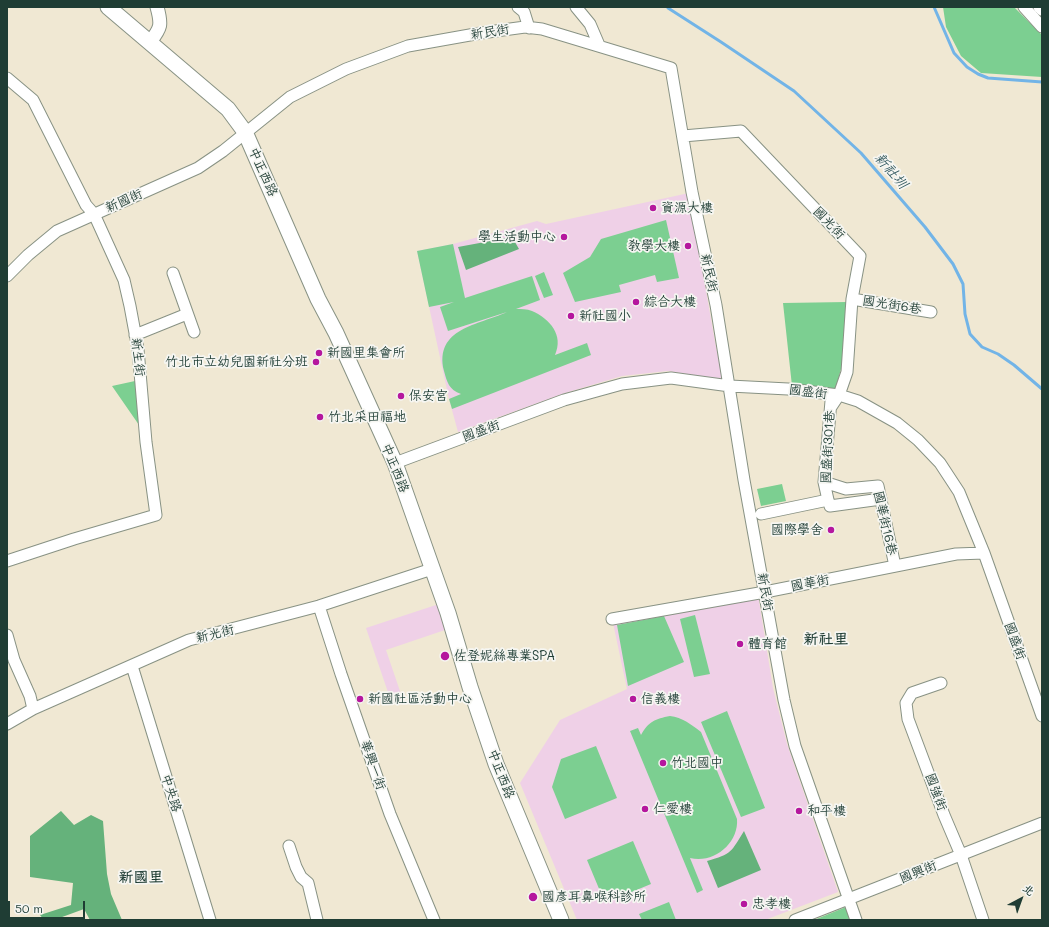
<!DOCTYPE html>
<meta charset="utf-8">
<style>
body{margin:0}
#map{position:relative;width:1049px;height:927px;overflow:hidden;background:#f0e8d3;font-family:Mali,"LXGW WenKai TC",sans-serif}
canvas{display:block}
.frame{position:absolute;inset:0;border:8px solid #1f3d34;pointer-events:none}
.north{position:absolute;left:1001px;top:879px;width:40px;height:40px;-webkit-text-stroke:3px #f6f6f2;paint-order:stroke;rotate:41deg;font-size:11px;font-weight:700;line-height:16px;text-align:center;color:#1f3d34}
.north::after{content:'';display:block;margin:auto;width:14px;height:18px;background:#1f3d34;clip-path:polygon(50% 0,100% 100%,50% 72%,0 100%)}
.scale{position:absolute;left:8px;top:901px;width:77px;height:18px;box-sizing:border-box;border:2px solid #1f3d34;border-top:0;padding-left:5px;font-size:12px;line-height:14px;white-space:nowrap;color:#1f3d34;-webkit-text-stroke:3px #f6f6f2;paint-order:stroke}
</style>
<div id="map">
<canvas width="1049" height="927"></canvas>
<div class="frame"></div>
<div class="north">北</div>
<div class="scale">50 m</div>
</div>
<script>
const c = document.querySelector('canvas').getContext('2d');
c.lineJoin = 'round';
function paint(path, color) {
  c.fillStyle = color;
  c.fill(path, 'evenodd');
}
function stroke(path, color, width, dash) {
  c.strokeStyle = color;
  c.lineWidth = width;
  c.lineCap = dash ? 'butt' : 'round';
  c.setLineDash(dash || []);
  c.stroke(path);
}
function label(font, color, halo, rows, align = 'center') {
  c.font = font + ' Mali,"LXGW WenKai TC",sans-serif';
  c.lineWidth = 3.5;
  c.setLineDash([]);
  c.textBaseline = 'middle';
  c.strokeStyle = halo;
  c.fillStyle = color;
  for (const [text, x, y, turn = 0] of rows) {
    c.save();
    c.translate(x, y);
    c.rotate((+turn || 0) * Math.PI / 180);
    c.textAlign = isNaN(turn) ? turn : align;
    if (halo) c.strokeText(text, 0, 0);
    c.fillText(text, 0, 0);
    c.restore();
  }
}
paint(new Path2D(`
 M689 193 715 342 723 380 668 371 622 376 565 393 458 432 449 399 417 251 453 244 537 221 546 224Z
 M758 595 773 688 787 744 838 892 765 920H577L520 783 560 720 627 689 613 623Z
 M439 604 448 629 386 650 402 697 391 701 366 628Z`), '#efd0e7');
paint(new Path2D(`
 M943 7H1014L1042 35V77L981 73 961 56 946 27Z
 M666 220 679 278 657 282 655 275 619 285 621 292 575 302 563 273 590 257 601 239Z
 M453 244 465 298 532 276 540 300 516 309C521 309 527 309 532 311 550 319 564 335 555 355L587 343 591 355 452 409 449 399 461 394C449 390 447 382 444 371 434 328 479 325 507 312L448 331 440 307 454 302 429 307 417 251Z
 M544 272 553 295 544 298 535 276Z
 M847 302 844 358 835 391 792 386 783 303Z
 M135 381 139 425 112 386Z
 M782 484 786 501 761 506 757 489Z
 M695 615 710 674 694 677 680 619Z
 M664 616 684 662 628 686 617 625Z
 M727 711 765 808 741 817 701 722Z
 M670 716C682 717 692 725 701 732L737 819C739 843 714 864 690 858L703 890 697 893 630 731 638 728 641 735C649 721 655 719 670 716Z
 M596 746 617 798 565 819 552 787 561 759Z
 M633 841 651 884 605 903 587 860Z
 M669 902 676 920H642L639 914Z
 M846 907 851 920H814Z`), '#7ccf91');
paint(new Path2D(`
 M512 237 519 249 466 270 458 247Z
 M61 811 74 825 91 815 103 821 107 874 111 894 122 920H90L84 909 54 920H44L40 915 71 905 73 883 30 877V836Z
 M744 831 761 870 718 888 707 861C732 854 731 852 744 831Z`), '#65b27b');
stroke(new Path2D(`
 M934 7 954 53 967 67 978 74 988 78 1042 82
 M668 8 721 42 794 91 861 153 925 227 953 264 963 284 965 314 970 334 982 347 998 354 1014 365 1042 389`), '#72b4e7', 3);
const minor = new Path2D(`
 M518 7 524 12 529 28
 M576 7 590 24 599 45
 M1024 7 1042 27
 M1039 7 1042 10
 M7 78 33 100 86 205 94 214 124 280 130 306 138 349 146 442 156 515 74 539 7 561
 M683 136 741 131 860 256 852 299 847 372 839 395 831 407
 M173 273 194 332
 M7 276 28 255 57 231 198 168 223 151 290 97 346 69 408 46 481 33 525 27 542 29 671 68 692 192 716 305 744 480 784 700 795 746 856 920
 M852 299 931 312
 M135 335 187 314
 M395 463 564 400 622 384 671 378 730 386 788 389 839 395 858 401 897 423 918 440 940 463 959 492 984 553 1042 716
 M824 482 846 489 878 486 895 566
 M828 500 824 482 831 401
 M761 514 828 500 830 506 881 499
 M319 606 341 674 390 814 434 920
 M612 619 765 592 956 554 984 553
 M7 635 14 660 30 696 33 709
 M132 666 210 920
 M941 683 912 693 906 703 908 719 944 815 961 855 983 920
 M7 724 33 709 189 640 319 606 432 569
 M289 846 296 867 301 877 308 883 317 920
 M795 920 1042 823`);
const tertiary = new Path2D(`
 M150 42C161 28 162 25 157 7`);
const secondary = new Path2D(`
 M108 7 228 109 245 132 318 299 336 333 395 463 448 613 470 687 496 764 561 920`);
stroke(minor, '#889284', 13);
stroke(tertiary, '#889284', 15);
stroke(secondary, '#889284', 17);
stroke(minor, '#fff', 11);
stroke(tertiary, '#fff', 13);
stroke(secondary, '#fff', 15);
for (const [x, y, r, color] of [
 [653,208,4,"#b5179e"],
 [564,237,4,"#b5179e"],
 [688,246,4,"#b5179e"],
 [636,302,4,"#b5179e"],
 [571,316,4,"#b5179e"],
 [319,353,4,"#b5179e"],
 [316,362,4,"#b5179e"],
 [401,396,4,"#b5179e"],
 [320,417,4,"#b5179e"],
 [831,530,4,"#b5179e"],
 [740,644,4,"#b5179e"],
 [445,656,5,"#b5179e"],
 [360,699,4,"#b5179e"],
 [633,699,4,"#b5179e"],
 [663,763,4,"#b5179e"],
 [645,809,4,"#b5179e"],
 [799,811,4,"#b5179e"],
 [533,897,5,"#b5179e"],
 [744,904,4,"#b5179e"]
]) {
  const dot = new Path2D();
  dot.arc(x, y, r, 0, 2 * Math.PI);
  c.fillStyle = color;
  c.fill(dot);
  stroke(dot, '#f6f6f2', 1.5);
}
label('13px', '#1f3d34', '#f6f6f2', [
 ["新民街",490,32,-9],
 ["中正西路",263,172,66],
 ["新國街",124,201,-24],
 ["國光街",829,223,46],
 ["新民街",709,273,78],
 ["國光街6巷",892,305,9],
 ["新生街",138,357,83],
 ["國盛街",808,392,7],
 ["國盛街",481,431,-20],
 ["國盛街301巷",828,447,-87],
 ["中正西路",395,468,68],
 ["國華街16巷",885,523,77],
 ["國華街",810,583,-11],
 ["新民街",765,592,80],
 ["新光街",215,634,-14],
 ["國盛街",1015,641,70],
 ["華興一街",373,765,71],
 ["中正西路",501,774,69],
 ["國強街",936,792,70],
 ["中央路",171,793,72],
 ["國興街",918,872,-22]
]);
label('13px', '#1f3d34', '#f6f6f2', [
 ["資源大樓",661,208],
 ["學生活動中心",556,237,"right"],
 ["教學大樓",680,246,"right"],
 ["綜合大樓",644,302],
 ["新社國小",579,316],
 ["新國里集會所",327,353],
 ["竹北市立幼兒園新社分班",308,362,"right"],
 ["保安宮",409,396],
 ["竹北采田福地",328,417],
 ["國際學舍",823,530,"right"],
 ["體育館",748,644],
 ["佐登妮絲專業SPA",454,656],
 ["新國社區活動中心",368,699],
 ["信義樓",641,699],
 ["竹北國中",671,763],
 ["仁愛樓",653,809],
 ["和平樓",807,811],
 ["國彥耳鼻喉科診所",542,897],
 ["忠孝樓",752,904]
], 'left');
label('italic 14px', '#345b61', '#f6f6f2', [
 ["新社圳",891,171,49]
]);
label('bold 15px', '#1f3d34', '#f6f6f2', [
 ["新社里",826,639],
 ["新國里",141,877]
]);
</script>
